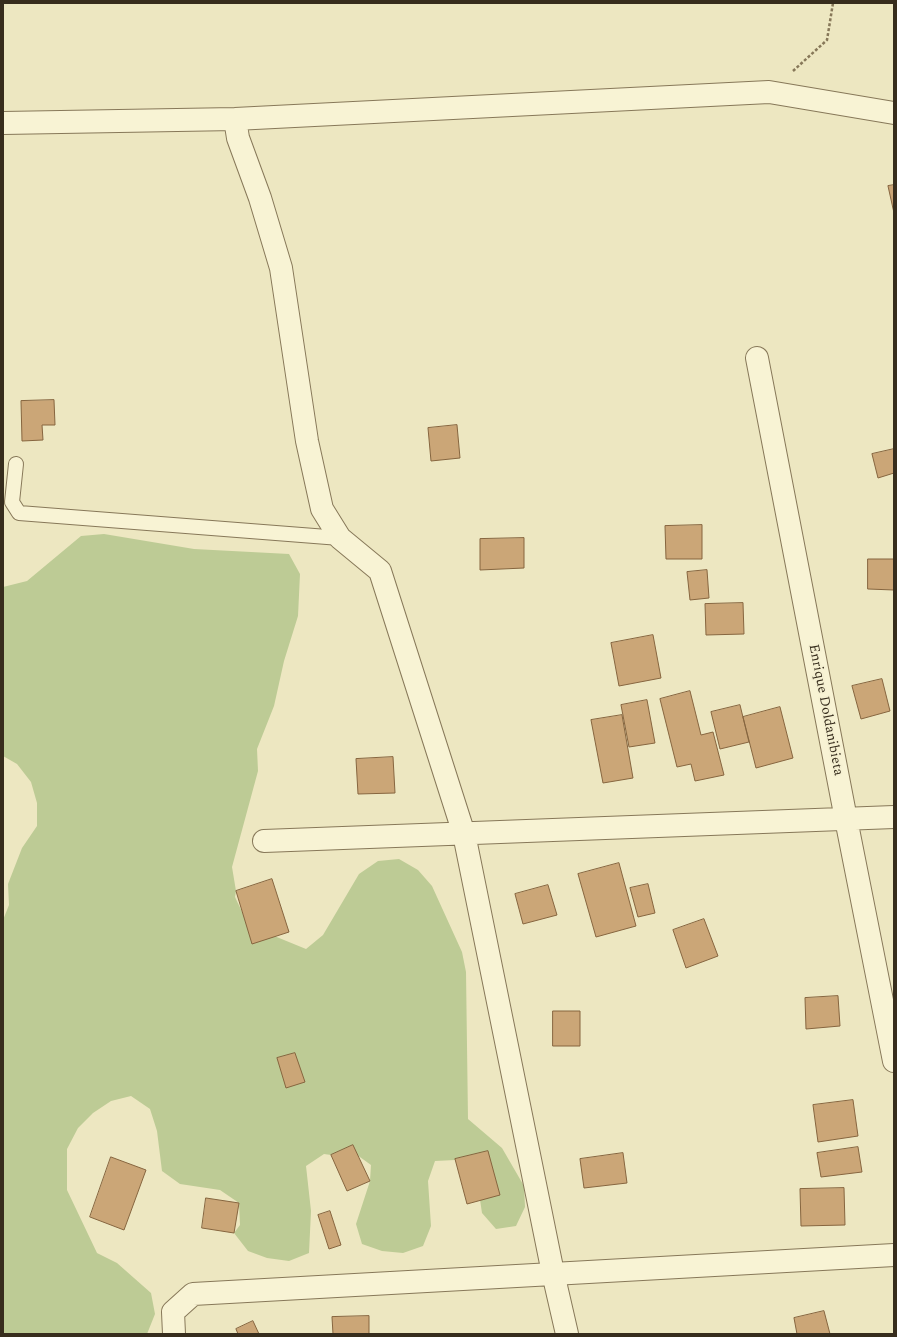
<!DOCTYPE html>
<style>
body{margin:0}
#map{position:relative;width:897px;height:1337px;overflow:hidden;background:#ede7c1;font-family:Spectral,serif}
canvas{display:block}
.frame{position:absolute;inset:0;border:4px solid #372d1d;pointer-events:none}
</style>
<div id="map">
<canvas width="897" height="1337"></canvas>
<div class="frame"></div>
</div>
<script>
const c = document.querySelector('canvas').getContext('2d');
c.lineJoin = 'round';
function paint(path, color) {
  c.fillStyle = color;
  c.fill(path, 'evenodd');
}
function stroke(path, color, width, dash) {
  c.strokeStyle = color;
  c.lineWidth = width;
  c.lineCap = dash ? 'butt' : 'round';
  c.setLineDash(dash || []);
  c.stroke(path);
}
function label(font, color, halo, rows, align = 'center') {
  c.font = font + ' Spectral,serif';
  c.lineWidth = 3.5;
  c.setLineDash([]);
  c.textBaseline = 'middle';
  c.strokeStyle = halo;
  c.fillStyle = color;
  for (const [text, x, y, turn = 0] of rows) {
    c.save();
    c.translate(x, y);
    c.rotate((+turn || 0) * Math.PI / 180);
    c.textAlign = isNaN(turn) ? turn : align;
    if (halo) c.strokeText(text, 0, 0);
    c.fillText(text, 0, 0);
    c.restore();
  }
}
paint(new Path2D(`
 M104 534 194 549 289 554 300 574 298 616 284 661 274 706 257 749 258 771 232 867 236 891 235 897 244 916 262 931 306 949 323 935 359 874 378 861 399 859 418 870 432 886 462 952 466 972 468 1119 502 1148 524 1186 525 1207 516 1226 496 1229 482 1213 479 1193 471 1174 455 1160 435 1161 428 1181 431 1226 423 1246 403 1253 382 1251 362 1244 356 1224 370 1181 371 1165 353 1152 331 1155 324 1154 306 1166 311 1211 309 1253 289 1261 267 1258 248 1251 234 1233 240 1225 239 1203 220 1190 180 1184 162 1171 157 1131 150 1109 131 1096 111 1101 93 1113 78 1128 67 1149V1190L97 1253 117 1263 151 1293 155 1314 147 1334H3V920L9 905 8 884 22 848 37 826V803L31 782 17 764 3 756V587L27 581 81 536Z`), '#bdcb95');
const building = new Path2D(`
 M894 185V213L888 186Z
 M54 400 55 425H42L43 440 22 441 21 401Z
 M457 425 460 458 431 461 428 428Z
 M894 449V473L878 478 872 454Z
 M702 525V559H666L665 526Z
 M524 538V568L480 570V539Z
 M868 559H894V590L868 589Z
 M707 570 709 598 690 600 687 572Z
 M743 603 744 634 706 635 705 604Z
 M653 635 661 678 619 686 611 643Z
 M882 679 890 711 861 719 852 686Z
 M690 691 701 735 713 732 724 775 695 781 691 764 677 767 660 699Z
 M647 700 655 743 629 747 621 705Z
 M740 705 749 742 720 749 711 712Z
 M780 707 793 758 756 768 743 717Z
 M622 715 633 778 603 783 591 720Z
 M393 757 395 793 358 794 356 759Z
 M619 863 636 926 596 937 578 874Z
 M272 879 289 932 252 944 236 891Z
 M648 884 655 913 638 917 630 888Z
 M548 885 557 915 523 924 515 894Z
 M704 919 718 956 686 968 673 930Z
 M838 996 840 1026 806 1029 805 998Z
 M553 1011H580V1046H553Z
 M295 1053 305 1082 286 1088 277 1058Z
 M853 1100 858 1136 818 1142 813 1105Z
 M353 1145 370 1181 347 1191 331 1155Z
 M858 1147 862 1172 821 1177 817 1153Z
 M488 1151 500 1195 467 1204 455 1159Z
 M623 1153 627 1183 584 1188 580 1159Z
 M111 1157 146 1170 124 1230 90 1217Z
 M844 1188 845 1225 801 1226 800 1189Z
 M206 1198 239 1203 234 1233 202 1228Z
 M330 1211 341 1245 329 1249 318 1215Z
 M824 1311 830 1334H797L794 1318Z
 M369 1316V1334H333L332 1317Z
 M253 1321 259 1334H238L236 1329Z`);
paint(building, '#cba677');
stroke(building, '#86653f', 1);
const service = new Path2D(`
 M16 464 12 502 19 513 340 538`);
const minor = new Path2D(`
 M235 119 238 138 260 198 281 268 307 441 322 509 340 538 380 571 464 834 553 1273 567 1334
 M3 123 235 119 769 92 894 113
 M757 358 846 819 894 1061
 M264 841 894 817
 M174 1334 173 1312 193 1294 894 1255`);
stroke(service, '#877859', 16);
stroke(minor, '#877859', 24);
stroke(new Path2D(`
 M793 71 827 40 833 3`), '#877859', 2.5, [3, 2]);
stroke(service, '#f8f3d4', 14);
stroke(minor, '#f8f3d4', 22);
label('14px', '#372d1d', '#f5f0d1', [
 ["Enrique Doldanibieta",825,710,79]
]);
</script>
